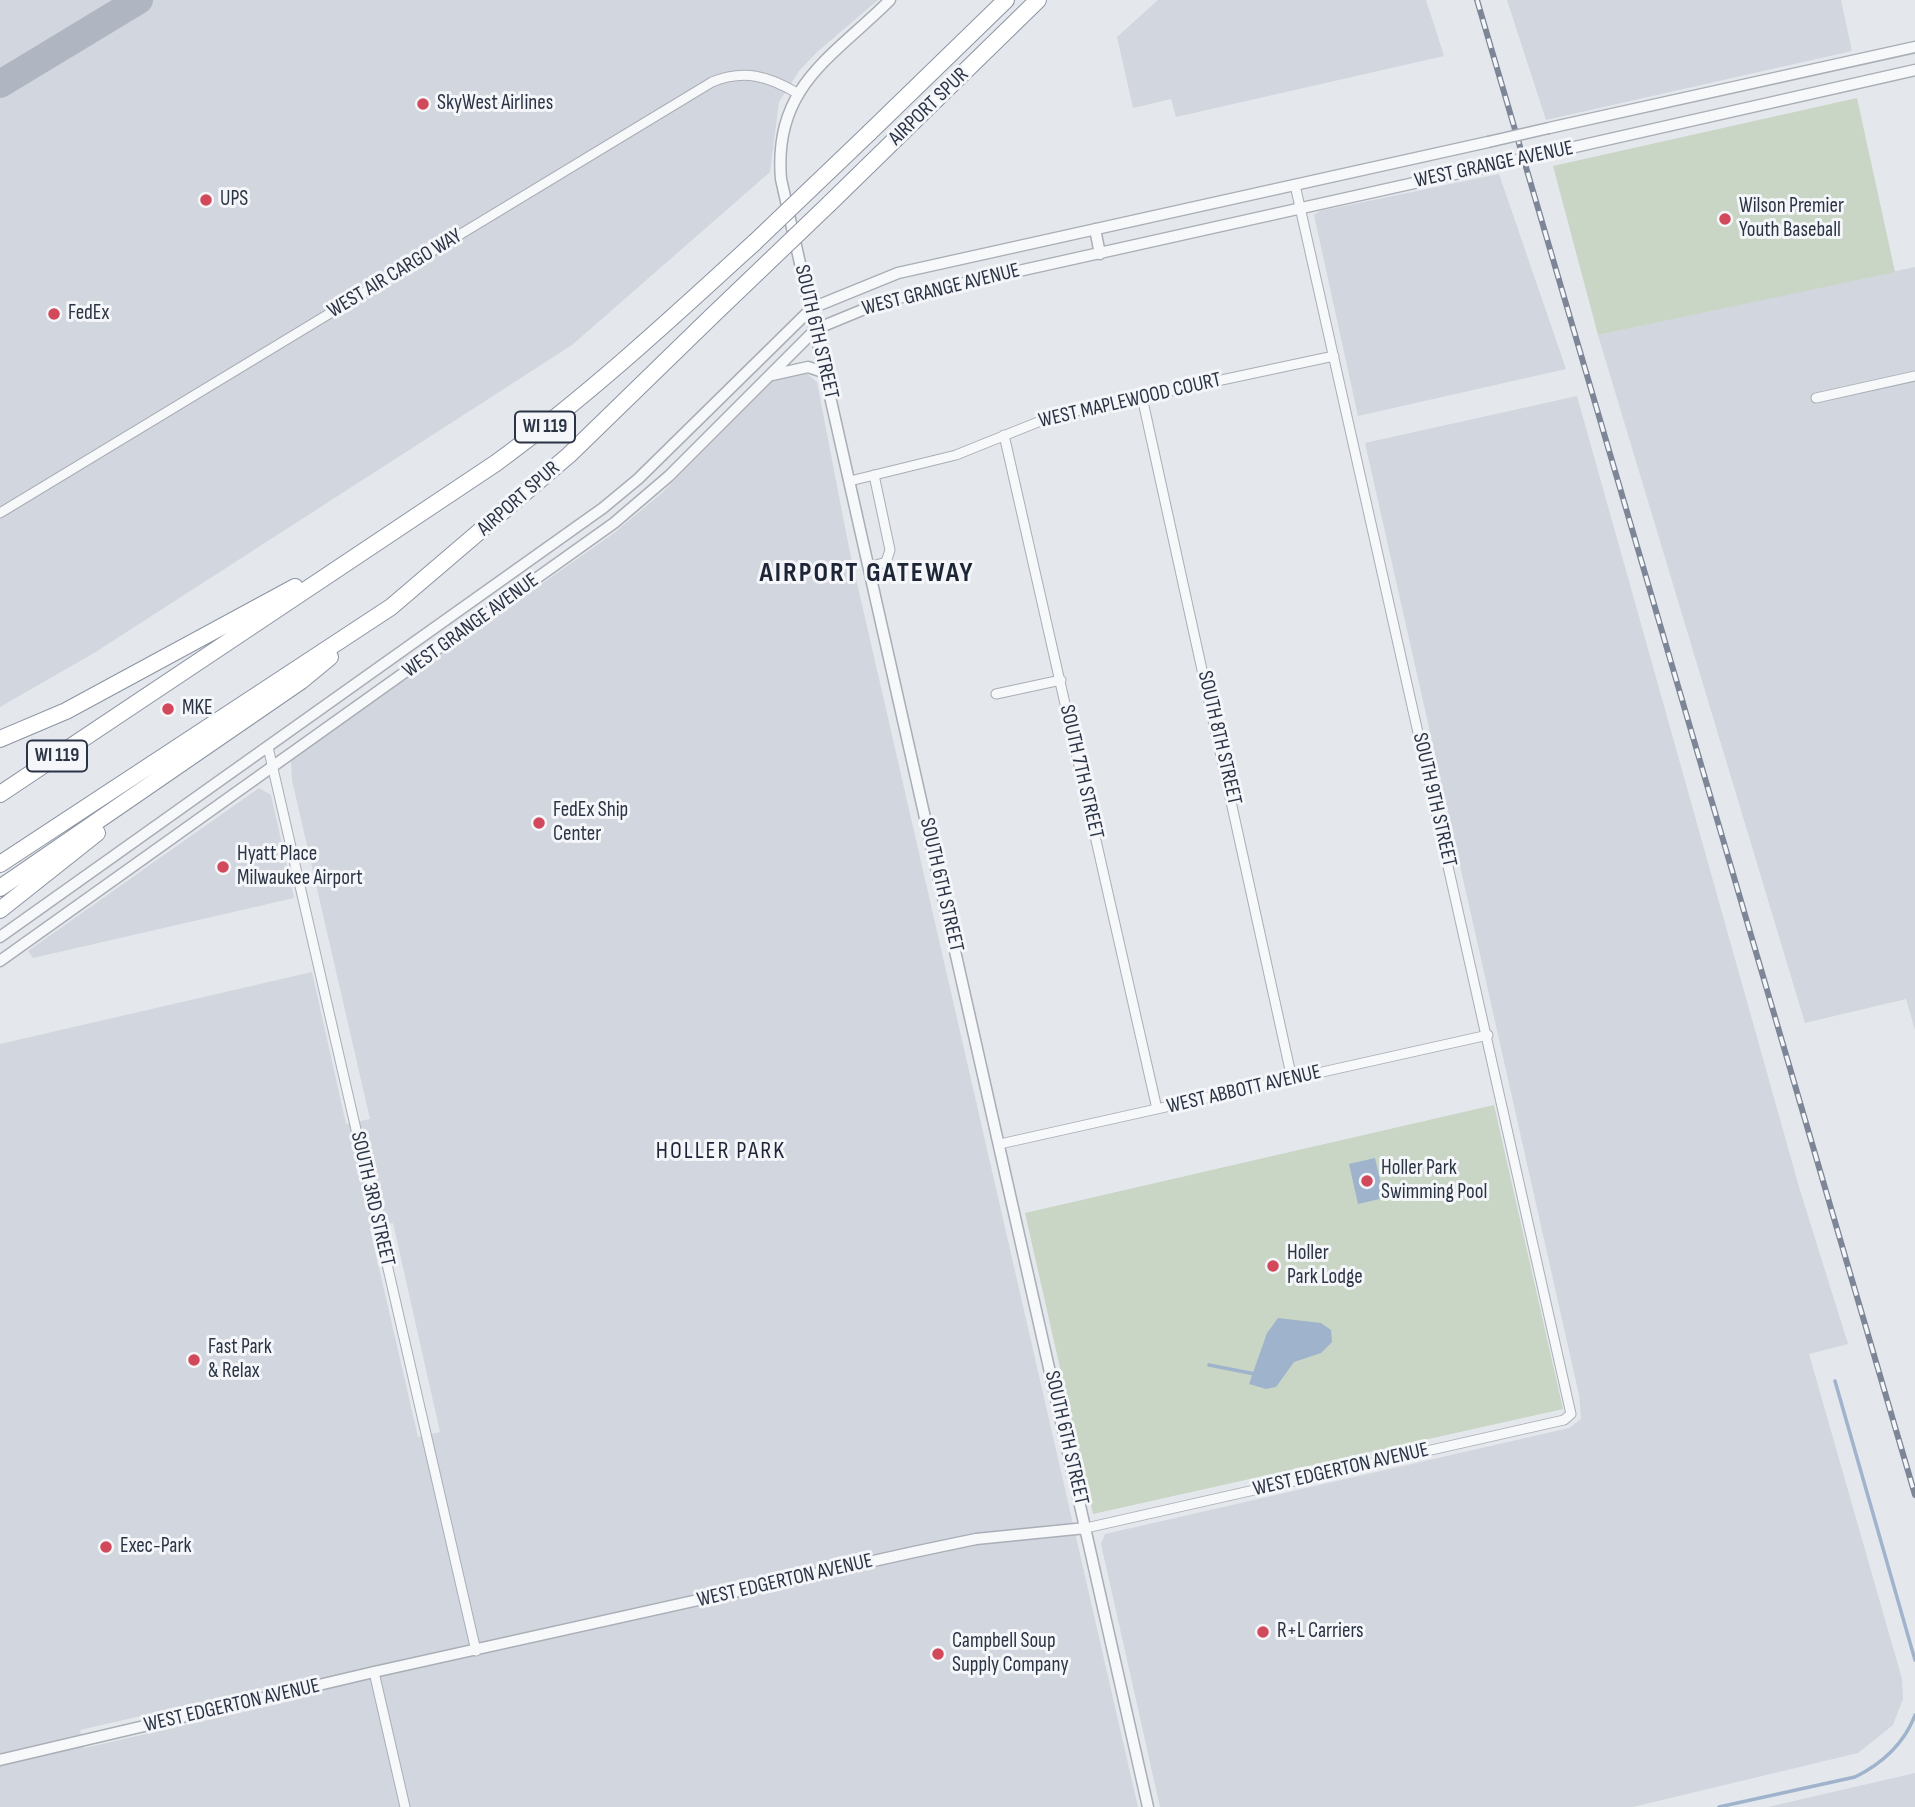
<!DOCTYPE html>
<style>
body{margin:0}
canvas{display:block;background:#e4e7ec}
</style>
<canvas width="1915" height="1807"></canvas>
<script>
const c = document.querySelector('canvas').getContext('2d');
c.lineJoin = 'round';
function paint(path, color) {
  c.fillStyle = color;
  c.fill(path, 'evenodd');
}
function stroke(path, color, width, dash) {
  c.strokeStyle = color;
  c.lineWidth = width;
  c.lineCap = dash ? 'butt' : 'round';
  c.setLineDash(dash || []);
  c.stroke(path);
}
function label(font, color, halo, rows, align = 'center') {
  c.font = font + ' "Sofia Sans Condensed",sans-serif';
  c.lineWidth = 6;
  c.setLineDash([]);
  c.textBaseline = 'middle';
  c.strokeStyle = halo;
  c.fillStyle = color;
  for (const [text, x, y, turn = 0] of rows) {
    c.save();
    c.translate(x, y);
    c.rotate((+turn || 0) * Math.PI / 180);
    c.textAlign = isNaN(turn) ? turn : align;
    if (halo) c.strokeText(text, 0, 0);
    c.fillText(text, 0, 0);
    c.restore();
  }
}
paint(new Path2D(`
 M0 0H878L817 52 799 71 779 102 770 172 572 345 94 653 0 707Z
 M1158 0H1426L1444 56 1176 117 1171 99 1133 108 1117 37Z
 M1507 0H1841L1852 51 1546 120Z
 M1499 174 1566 369 1358 416 1314 215 1320 211Z
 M1915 267V1030L1906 999 1805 1023 1598 335Z
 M805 372 817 382 849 548 1138 1807H0V1044L312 972 346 1124 370 1119 292 780 291 760 614 533 663 492 773 381ZM393 1223 440 1432 418 1437 370 1229ZM280 1684 283 1703 84 1748 80 1730Z
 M1577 396 1799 1187 1848 1344 1809 1354 1902 1679 1903 1699 1893 1725 1858 1753 1633 1807H1160L1101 1544 1105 1534 1569 1428 1581 1419 1579 1395 1365 443Z
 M259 788 271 795 294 898 33 958 28 951Z
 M1915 1773V1807H1768Z`), '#d2d6de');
paint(new Path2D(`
 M1857 98 1895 272 1598 335 1553 166Z
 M1494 1105 1563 1409 1093 1514 1025 1213Z`), '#c9d6c5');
paint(new Path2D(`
 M1375 1158 1384 1198 1358 1204 1349 1164Z
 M1278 1318 1321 1323 1331 1330 1332 1342 1321 1353 1294 1362 1276 1387 1266 1389 1249 1384 1267 1333Z`), '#9fb4cc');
stroke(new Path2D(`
 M1209 1365 1255 1374
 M1835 1381 1915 1660
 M1719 1807 1855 1777C1883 1763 1904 1744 1915 1715`), '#9fb4cc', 3.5);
stroke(new Path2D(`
 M0 84 139 0`), '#b0b6c1', 28);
const minor = new Path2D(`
 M1142 397 1292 1079
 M1816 398 1915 376
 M1004 435 1157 1109
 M850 481 956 455 1053 416 1334 356
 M0 513 712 82C744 69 768 76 797 93
 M870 567 886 562 890 550 874 475
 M996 694 1061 680
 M268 747 476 1651
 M1000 1144 1488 1035
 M1086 1528 1564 1420 1571 1414 1295 185
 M374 1672 405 1807`);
const tertiary = new Path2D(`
 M890 0C833 57 773 86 781 179L1148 1807
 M1549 128 1915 47
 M1557 151 1915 70
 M1095 229 1100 254
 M772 375 808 367 826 373
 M0 937 603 508 638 479 812 308 898 273 1488 142
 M0 961 614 523 669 476 816 329 884 301 1495 165
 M0 1760 374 1672 914 1552 976 1539 1086 1528`);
const motorway = new Path2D(`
 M869 133 1006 0
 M829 204 1038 0
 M0 739 66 711 295 587
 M0 794 496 463C589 395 671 319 755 242
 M0 864 391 607 569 455 712 316
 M0 888 301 681 330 657
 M0 910 97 833`);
stroke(minor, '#a9aeb7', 11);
stroke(tertiary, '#a9aeb7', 13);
stroke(motorway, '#8b94a3', 18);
stroke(minor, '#f7f8fa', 9);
stroke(tertiary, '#f7f8fa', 10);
stroke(motorway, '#fff', 16);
const rail = new Path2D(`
 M1477 0 1915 1495`);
stroke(rail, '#7d8696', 6);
stroke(rail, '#f4f6f9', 3.5, [10]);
const tertiaryBridge = new Path2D(`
 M1488 142 1549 128
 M1495 165 1557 151`);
const motorwayBridge = new Path2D(`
 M755 242 869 133
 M712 316 829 204`);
stroke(tertiaryBridge, '#a9aeb7', 13, []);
stroke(motorwayBridge, '#8b94a3', 18, []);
stroke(tertiaryBridge, '#f7f8fa', 10);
stroke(motorwayBridge, '#fff', 16);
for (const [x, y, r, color] of [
 [423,104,7,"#d1495b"],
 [206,200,7,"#d1495b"],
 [1725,219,7,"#d1495b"],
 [54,314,7,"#d1495b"],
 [168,709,7,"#d1495b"],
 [539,823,7,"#d1495b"],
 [223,867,7,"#d1495b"],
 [1367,1181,7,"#d1495b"],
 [1273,1266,7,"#d1495b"],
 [194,1360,7,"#d1495b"],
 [106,1547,7,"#d1495b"],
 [1263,1632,7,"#d1495b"],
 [938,1654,7,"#d1495b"]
]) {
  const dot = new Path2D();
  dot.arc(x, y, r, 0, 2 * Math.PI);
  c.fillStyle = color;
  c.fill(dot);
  stroke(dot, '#f4f6f9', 2.5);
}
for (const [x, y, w] of [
 [545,427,60],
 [57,756,60]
]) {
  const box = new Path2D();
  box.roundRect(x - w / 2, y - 15.5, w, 31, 5);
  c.fillStyle = '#f4f6f9';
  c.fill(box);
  stroke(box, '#2b3445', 2);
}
label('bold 19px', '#2b3445', null, [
 ["WI 119",545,427],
 ["WI 119",57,756]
]);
label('21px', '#2b3445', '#f4f6f9', [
 ["SkyWest Airlines",437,104],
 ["UPS",220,200],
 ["Wilson Premier",1739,207],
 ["Youth Baseball",1739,231],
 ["FedEx",68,314],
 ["MKE",182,709],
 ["FedEx Ship",553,811],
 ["Center",553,835],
 ["Hyatt Place",237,855],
 ["Milwaukee Airport",237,879],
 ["Holler Park",1381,1169],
 ["Swimming Pool",1381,1193],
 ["Holler",1287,1254],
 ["Park Lodge",1287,1278],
 ["Fast Park",208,1348],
 ["& Relax",208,1372],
 ["Exec-Park",120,1547],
 ["R+L Carriers",1277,1632],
 ["Campbell Soup",952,1642],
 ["Supply Company",952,1666]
], 'left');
label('21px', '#2b3445', '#f4f6f9', [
 ["AIRPORT SPUR",929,107,-44],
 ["WEST GRANGE AVENUE",1494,165,-12],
 ["WEST AIR CARGO WAY",395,274,-31],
 ["WEST GRANGE AVENUE",941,290,-14],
 ["SOUTH 6TH STREET",816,332,77],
 ["WEST MAPLEWOOD COURT",1130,401,-13],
 ["AIRPORT SPUR",519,499,-41],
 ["WEST GRANGE AVENUE",471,626,-36],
 ["SOUTH 8TH STREET",1219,738,77],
 ["SOUTH 7TH STREET",1081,772,77],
 ["SOUTH 9TH STREET",1434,800,77],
 ["SOUTH 6TH STREET",941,885,77],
 ["WEST ABBOTT AVENUE",1244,1090,-13],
 ["SOUTH 3RD STREET",372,1199,77],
 ["SOUTH 6TH STREET",1066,1438,77],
 ["WEST EDGERTON AVENUE",1341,1470,-13],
 ["WEST EDGERTON AVENUE",785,1581,-13],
 ["WEST EDGERTON AVENUE",232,1706,-13]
]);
c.letterSpacing = '2px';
label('24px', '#1d2536', '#f4f6f9', [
 ["HOLLER PARK",721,1152]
]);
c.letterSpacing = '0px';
c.letterSpacing = '2px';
label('bold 28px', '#1d2536', '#f4f6f9', [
 ["AIRPORT GATEWAY",867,574]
]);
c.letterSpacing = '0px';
</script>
